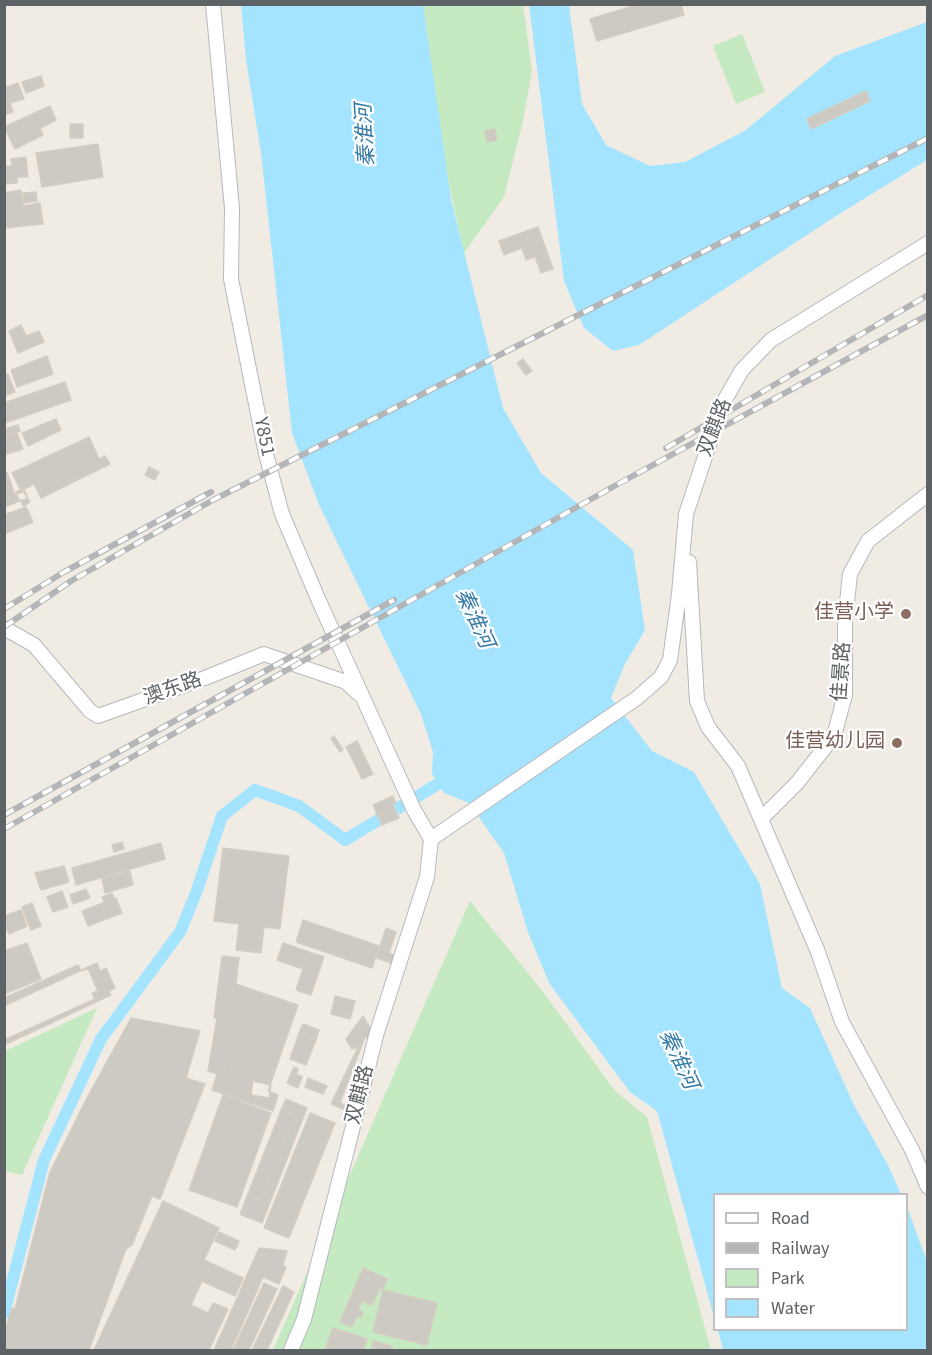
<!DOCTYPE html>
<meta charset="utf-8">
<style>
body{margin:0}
#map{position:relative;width:932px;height:1355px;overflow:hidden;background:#f0ece4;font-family:"Source Sans 3",sans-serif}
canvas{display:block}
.frame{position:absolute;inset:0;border:6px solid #5c6266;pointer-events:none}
.legend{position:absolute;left:713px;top:1193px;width:195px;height:138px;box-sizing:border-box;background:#fff;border:2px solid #bec0c2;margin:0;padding:8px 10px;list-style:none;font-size:18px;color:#5c6266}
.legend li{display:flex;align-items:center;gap:12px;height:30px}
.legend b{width:30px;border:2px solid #bec0c2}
</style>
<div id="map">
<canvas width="932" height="1355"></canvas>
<div class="frame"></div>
<ul class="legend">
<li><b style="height:8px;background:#fff"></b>Road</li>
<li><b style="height:8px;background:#b4b5b6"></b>Railway</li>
<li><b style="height:16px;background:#c5e9c0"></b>Park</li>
<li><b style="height:16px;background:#a5e4ff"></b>Water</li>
</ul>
</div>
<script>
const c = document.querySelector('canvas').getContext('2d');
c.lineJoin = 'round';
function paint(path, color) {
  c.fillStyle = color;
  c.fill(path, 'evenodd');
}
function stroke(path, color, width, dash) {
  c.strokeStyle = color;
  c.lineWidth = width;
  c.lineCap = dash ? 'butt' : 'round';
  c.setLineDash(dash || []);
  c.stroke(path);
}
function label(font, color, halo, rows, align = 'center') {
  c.font = font + ' "Source Sans 3","Noto Sans SC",sans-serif';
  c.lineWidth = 4.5;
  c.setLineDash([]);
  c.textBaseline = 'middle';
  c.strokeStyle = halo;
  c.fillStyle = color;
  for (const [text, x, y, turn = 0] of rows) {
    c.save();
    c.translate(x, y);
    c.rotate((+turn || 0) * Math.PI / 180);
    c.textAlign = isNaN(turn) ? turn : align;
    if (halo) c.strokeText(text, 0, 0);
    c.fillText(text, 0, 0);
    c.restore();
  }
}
paint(new Path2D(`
 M418 5H523L532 71 523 121 504 197 464 253 450 189Z
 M742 34 765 92 736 104 713 46Z
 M470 901 544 993 615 1091 647 1117 711 1350H273Z
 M97 1008 22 1175 5 1171V1051Z`), '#c5e9c0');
paint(new Path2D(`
 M241 5H423L451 199 503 408 541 473 633 550 645 630 625 664 611 698 652 751 694 772 760 884 782 988 810 1008 854 1105 888 1165 901 1194H714V1317L657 1111 630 1092 549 983 528 932 504 853 469 803 444 793 432 774 433 752 421 714 319 505 292 433 261 153 246 60Z
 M529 5H569L582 104 606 145 650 166 685 162 746 130 835 56 927 22V160L836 216 639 345 613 351 584 328 564 281Z
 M907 1207 927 1261V1350H723L718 1330H906Z`), '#a5e4ff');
stroke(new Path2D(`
 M4 1313 44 1160 101 1039 180 932 196 893 222 816 255 790 299 806 345 840 438 784`), '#a5e4ff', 12);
const building = new Path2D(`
 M640 4H681L684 15 597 41 590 19Z
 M41 76 44 86 26 93 22 82Z
 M18 83 24 99 10 103 13 112 4 115V88Z
 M866 91 870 101 811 129 807 119Z
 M50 106 56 120 40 128 43 135 15 149 4 127Z
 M70 124H83V138H70Z
 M495 129 497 140 487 142 485 131Z
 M98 144 103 177 42 187 36 153Z
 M26 157 28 177H17V183L4 184V166H12L11 159Z
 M21 190 23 206 40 203 43 224 4 228V193Z
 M36 192 37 201 24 203 23 193Z
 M538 227 553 269 541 273 535 257 526 260 522 248 504 255 499 241Z
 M21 325 26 336 39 331 44 342 18 353 9 331Z
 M47 356 53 374 17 387 11 370Z
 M523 359 532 371 526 375 517 363Z
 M8 374 15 392 4 396V375Z
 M65 382 71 400 5 423 4 403Z
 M56 419 61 430 28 446 22 433Z
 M18 425 20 431 4 437V429Z
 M17 433 23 449 4 455V438Z
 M89 437 99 459 105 456 110 464 41 498 34 484 21 491 12 473Z
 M149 467 159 472 155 480 145 475Z
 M7 472 15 495 25 491 28 498 4 507V473Z
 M22 489 30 502 24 506 15 493Z
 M26 507 33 522 4 534V515Z
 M334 736 343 750 340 752 331 738Z
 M357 741 373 774 362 779 346 747Z
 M393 796 396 803 393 805 399 818 382 825 373 805Z
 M122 842 124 849 114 852 112 845Z
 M161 843 165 859 76 885 72 868Z
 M223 848 289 856 280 929 264 927 261 953 236 950 239 924 214 921Z
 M64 866 69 882 41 890 35 873Z
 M130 871 133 885 105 893 102 879Z
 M86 889 90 898 73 904 70 895Z
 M62 891 68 907 53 912 47 897Z
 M112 893 114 898 104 902 102 897Z
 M116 898 122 913 88 926 82 911Z
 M32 903 41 926 31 930 22 907Z
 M21 910 27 926 9 934 4 923V916Z
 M303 920 379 946 372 968 296 942Z
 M386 928 396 932 389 953 394 955 392 963 376 958Z
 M27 943 41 979 4 994V951Z
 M283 943 324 957 311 995 296 990 303 969 277 960Z
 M222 956 239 958 236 984 256 991 229 1078 208 1071 217 1018H214Z
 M97 963 100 971 106 968 115 988 109 991 111 995 4 1045V1006Z
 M78 965 81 971 88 969 98 991 92 993 95 999 4 1040V998Z
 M256 991 298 1005 268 1091 278 1095 273 1111 212 1090 217 1074 229 1078Z
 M335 996 355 1001 350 1019 331 1014Z
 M363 1016 377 1039 348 1111 331 1104 358 1047 352 1049 346 1039Z
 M131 1018 200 1031 186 1078 205 1084 160 1199 152 1196 132 1245 126 1249 89 1350H4V1333L12 1308 15 1309 50 1172 88 1096Z
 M303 1024 319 1030 316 1040 299 1033Z
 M299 1033 316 1040 306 1065 290 1059Z
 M365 1037 375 1040 351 1107 340 1103Z
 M294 1067 298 1069 296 1074 302 1077 298 1088 287 1083Z
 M308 1078 327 1086 323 1094 305 1087Z
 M253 1081 271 1085 269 1098 251 1095Z
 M223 1095 271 1113 237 1207 189 1190Z
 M286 1099 307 1108 262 1223 240 1214 248 1194 261 1200 295 1115 281 1110Z
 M281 1110 295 1115 261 1200 248 1194Z
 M310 1113 335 1123 289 1238 264 1228Z
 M163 1201 219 1228 204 1260 243 1278 235 1296 202 1281 191 1305 208 1313 213 1303 228 1309 209 1350H94Z
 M219 1232 239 1241 235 1250 215 1241Z
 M259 1248 287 1251 283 1265 286 1267 279 1284 263 1277 231 1350H214Z
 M363 1268 387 1279 383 1289 380 1288 372 1305 362 1301 358 1310 363 1312 361 1318 357 1316 352 1327 340 1322Z
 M264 1283 277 1289 249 1350H233Z
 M283 1286 294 1292 267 1350H252Z
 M383 1290 437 1303 427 1345 373 1332Z
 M333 1328 367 1339 363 1350H325Z
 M374 1341 392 1346 391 1350H371Z`);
paint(building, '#cdc9c3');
stroke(building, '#d5cdc2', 1.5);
const minor = new Path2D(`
 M213 4 232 208 231 279 266 454 282 514 319 601 414 810 431 839
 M689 562 697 701 708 727 738 766 818 952 842 1022 912 1150 928 1187
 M4 628 34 645 90 711 98 716 205 678 264 654 346 682 358 693
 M761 819 797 783 834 736 845 695V621L850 574 868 541 928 494
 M431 839 637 698 661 677 670 660 679 594 686 514 723 403 742 370 771 340 928 243
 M291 1350 304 1319 377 1032 427 877 431 839`);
stroke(minor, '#b5b8bc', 16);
stroke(minor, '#fff', 14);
const rail = new Path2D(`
 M666 448 928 295
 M4 609 64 572 211 492
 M4 627 71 581 213 500 928 138
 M4 815 394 600
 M4 829 618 484 928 315`);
stroke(rail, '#b4b5b6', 6);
stroke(rail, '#fff', 4, [11]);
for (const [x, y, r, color] of [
 [906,614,6,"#8d6e63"],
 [897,743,6,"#8d6e63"]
]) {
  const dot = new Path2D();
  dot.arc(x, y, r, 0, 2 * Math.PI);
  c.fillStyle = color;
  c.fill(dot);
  stroke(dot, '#fff', 2);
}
label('20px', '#5c6266', '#fff', [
 ["双麒路",716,428,-69],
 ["Y851",263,437,78],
 ["佳景路",843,672,-86],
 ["澳东路",173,690,-20],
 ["双麒路",361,1095,-76]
]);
label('20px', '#785e54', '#fff', [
 ["佳营小学",894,614],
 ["佳营幼儿园",885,743]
], 'right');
label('italic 21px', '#367ba6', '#fff', [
 ["秦淮河",367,135,-93],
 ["秦淮河",473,619,65],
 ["秦淮河",677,1060,65]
]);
</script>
